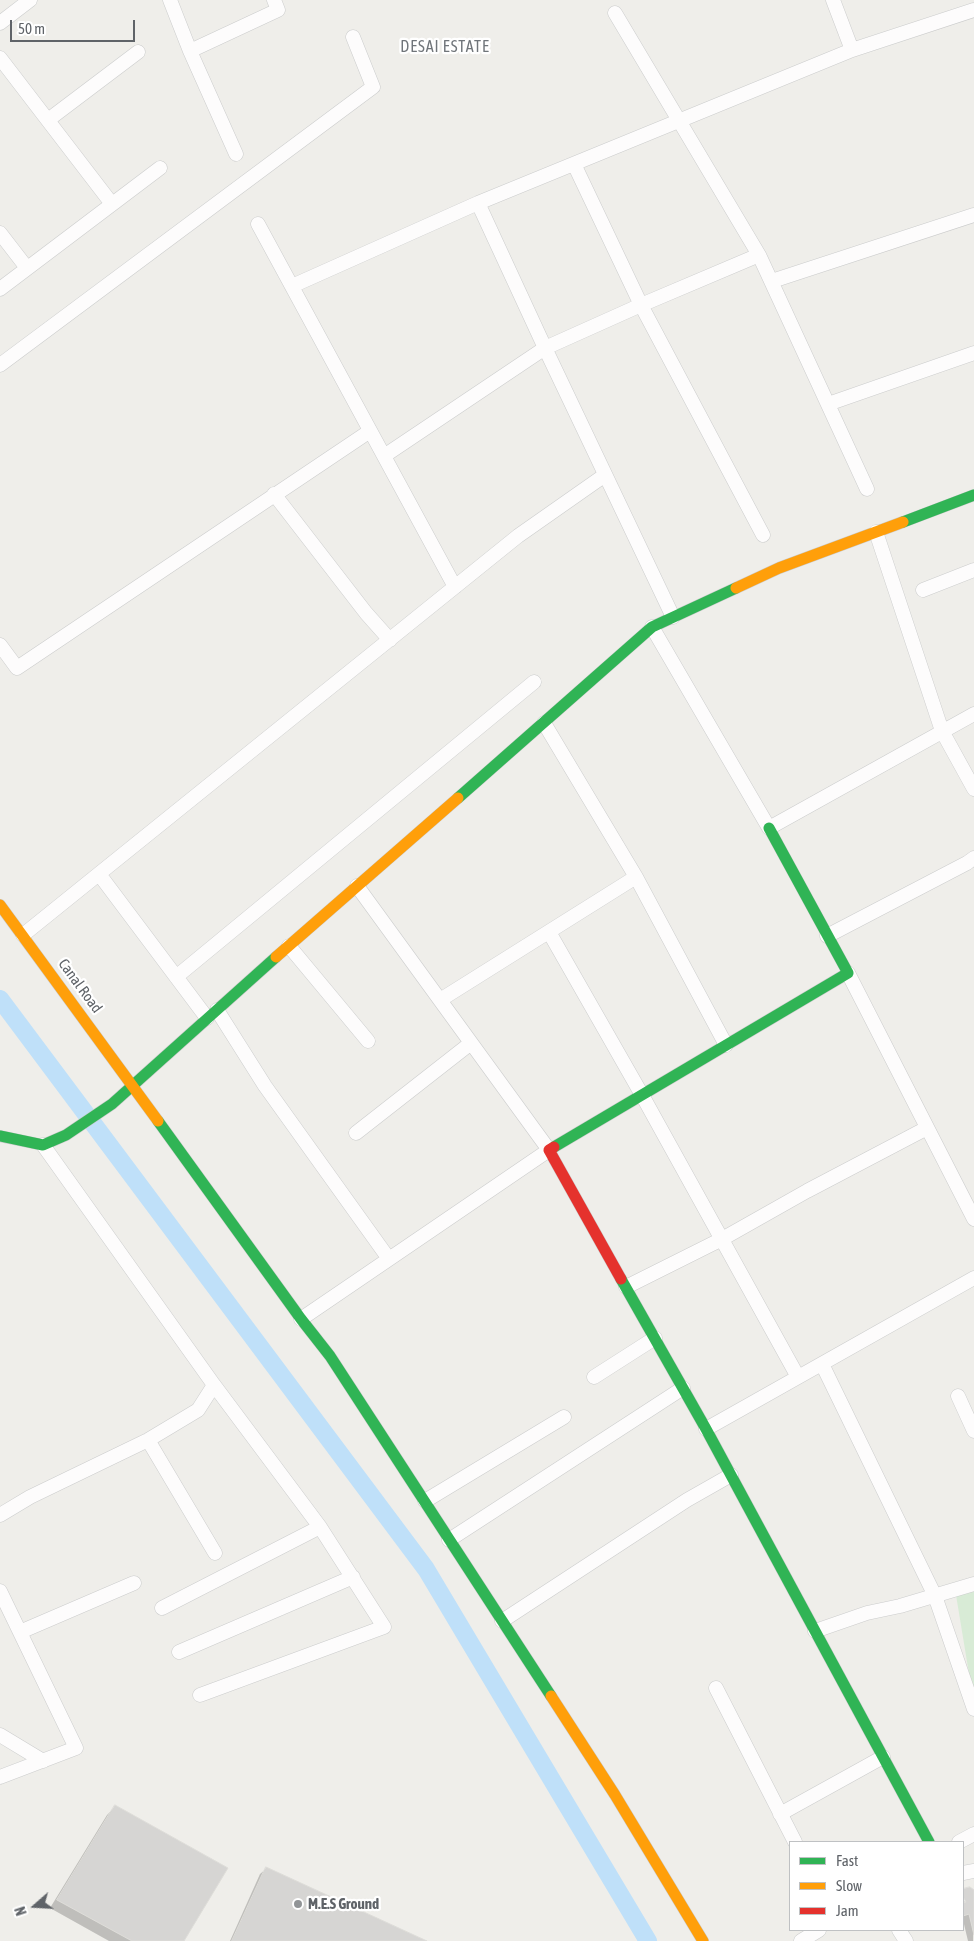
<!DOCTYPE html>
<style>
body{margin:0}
#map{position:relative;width:974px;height:1941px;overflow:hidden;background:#efeeea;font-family:"Asap Condensed",sans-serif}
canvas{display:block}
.legend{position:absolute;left:789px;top:1841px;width:175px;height:90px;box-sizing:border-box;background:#fff;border:1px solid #bfc1c3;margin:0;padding:6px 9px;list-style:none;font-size:15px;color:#5f6368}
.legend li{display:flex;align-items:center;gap:10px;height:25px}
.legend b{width:25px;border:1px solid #bfc1c3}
.north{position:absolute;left:10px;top:1881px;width:50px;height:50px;-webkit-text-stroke:4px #fff;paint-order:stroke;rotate:251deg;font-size:14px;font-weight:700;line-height:20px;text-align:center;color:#5f6368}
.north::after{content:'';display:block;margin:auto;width:18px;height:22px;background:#5f6368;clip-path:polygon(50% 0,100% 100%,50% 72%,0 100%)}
.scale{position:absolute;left:10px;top:20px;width:125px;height:22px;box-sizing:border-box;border:2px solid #5f6368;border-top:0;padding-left:6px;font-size:15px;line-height:18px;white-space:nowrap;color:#5f6368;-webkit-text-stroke:4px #fff;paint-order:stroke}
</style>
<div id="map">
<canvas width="974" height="1941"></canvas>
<ul class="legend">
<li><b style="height:6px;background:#30b455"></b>Fast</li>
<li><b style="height:6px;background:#ff9f0a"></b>Slow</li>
<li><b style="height:6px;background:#e5322d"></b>Jam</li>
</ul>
<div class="north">N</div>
<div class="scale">50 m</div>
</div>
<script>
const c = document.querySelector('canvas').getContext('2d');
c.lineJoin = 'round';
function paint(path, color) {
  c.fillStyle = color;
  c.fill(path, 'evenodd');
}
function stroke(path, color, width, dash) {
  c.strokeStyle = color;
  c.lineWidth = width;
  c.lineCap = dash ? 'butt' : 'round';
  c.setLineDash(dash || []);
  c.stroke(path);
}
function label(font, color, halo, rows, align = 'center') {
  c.font = font + ' "Asap Condensed",sans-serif';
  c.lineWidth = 4.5;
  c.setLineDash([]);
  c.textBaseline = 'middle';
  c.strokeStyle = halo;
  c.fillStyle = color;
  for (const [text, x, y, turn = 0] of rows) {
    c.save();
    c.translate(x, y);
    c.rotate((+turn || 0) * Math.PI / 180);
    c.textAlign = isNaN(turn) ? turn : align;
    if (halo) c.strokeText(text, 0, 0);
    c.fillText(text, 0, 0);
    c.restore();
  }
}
paint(new Path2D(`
 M974 1583V1704L956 1595Z`), '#d8ebd6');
paint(new Path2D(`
 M115 1807 182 1941H109L50 1908 107 1815Z
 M267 1868 424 1941H230L260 1874Z
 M970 1889 974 1892 973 1941H968L963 1920V1899L968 1908 970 1906 963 1894V1890Z`), '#0003');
stroke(new Path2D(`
 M0 999 426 1569 648 1941`), '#bfe0f9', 18);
const building = new Path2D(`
 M115 1805 228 1868 184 1941H132L57 1900Z
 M266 1867 427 1941H232Z
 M970 1887 974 1890V1935L969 1914 963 1916V1903L966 1902 963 1897V1889Z`);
paint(building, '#d6d5d3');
stroke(building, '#deddd9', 1);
const street = new Path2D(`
 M170 0 190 51 236 154
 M833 0 852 50
 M615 13 759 255 867 489
 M0 23 30 0
 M190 51 278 10 274 0
 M0 58 112 204
 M48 120 138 52
 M574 164 641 305 763 535
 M478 203 545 348 673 617
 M258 224 455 587
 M0 233 27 268
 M772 281 974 215
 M292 286 478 203 852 50 974 10
 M0 289 160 168
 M0 365 373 87 353 37
 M828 404 974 353
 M384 456 545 348 641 305 759 255
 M274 494 366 613 390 640
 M876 532 942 731 974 789
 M923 590 974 570
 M652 627 769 828 974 714
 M0 645 17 668 370 431
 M544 723 636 877 726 1045
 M99 874 207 1018
 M549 932 642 1095 798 1377
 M23 935 518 536 605 475
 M827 936 967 863 974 858
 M289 946 368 1041
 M848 973 974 1219
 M176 977 534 682
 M440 1000 636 877
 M217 1010 265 1086 389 1259
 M356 1133 471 1043
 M626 1287 722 1239 807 1191 927 1128
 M301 1319 549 1150 357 886
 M822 1364 935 1596 974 1709
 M594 1377 655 1338
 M958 1396 974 1431
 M706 1429 974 1278
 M148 1440 215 1553
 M425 1501 564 1417
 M0 1515 30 1497 148 1440 198 1410 214 1385 43 1145
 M449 1540 683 1388
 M0 1591 76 1748 0 1777
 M162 1608 320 1527
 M502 1621 687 1500 731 1475
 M815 1631 867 1613 900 1606 974 1584
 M20 1632 134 1583
 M179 1652 353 1577
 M716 1688 795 1842
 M200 1695 384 1627 320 1527 214 1385
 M0 1735 43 1761
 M780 1814 883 1757
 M959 1842 974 1834
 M963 1873 974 1871
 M899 1930 906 1941
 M801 1941 819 1930`);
const fast = new Path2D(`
 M903 522 974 495
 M458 798 652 627 736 588
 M158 1121 301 1319 330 1356 551 1696
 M0 1136 43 1145 66 1135 112 1104 276 957
 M554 1147 848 973 769 828
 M621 1279 706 1429 929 1842`);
const slow = new Path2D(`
 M736 588 779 568 903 522
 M0 905 158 1121
 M276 957 458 798
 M551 1696 615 1795 703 1941`);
const jam = new Path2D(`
 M554 1147 549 1150 621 1279`);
stroke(street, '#cbcccc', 15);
stroke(fast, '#cacacb', 12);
stroke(slow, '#cacacb', 12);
stroke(jam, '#cacacb', 12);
stroke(street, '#fdfcfc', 14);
stroke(fast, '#30b455', 11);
stroke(slow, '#ff9f0a', 11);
stroke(jam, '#e5322d', 11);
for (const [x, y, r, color] of [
 [298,1904,5,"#919496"]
]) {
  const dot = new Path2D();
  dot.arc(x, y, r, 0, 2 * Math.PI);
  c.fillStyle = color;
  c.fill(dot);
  stroke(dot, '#fff', 2);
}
label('15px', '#5f6368', '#fff', [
 ["Canal Road",80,986,54]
]);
label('bold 15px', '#5f6368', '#fff', [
 ["M.E.S Ground",308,1904]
], 'left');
c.letterSpacing = '1px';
label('16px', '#70757a', '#fff', [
 ["DESAI ESTATE",445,47]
]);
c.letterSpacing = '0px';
</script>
